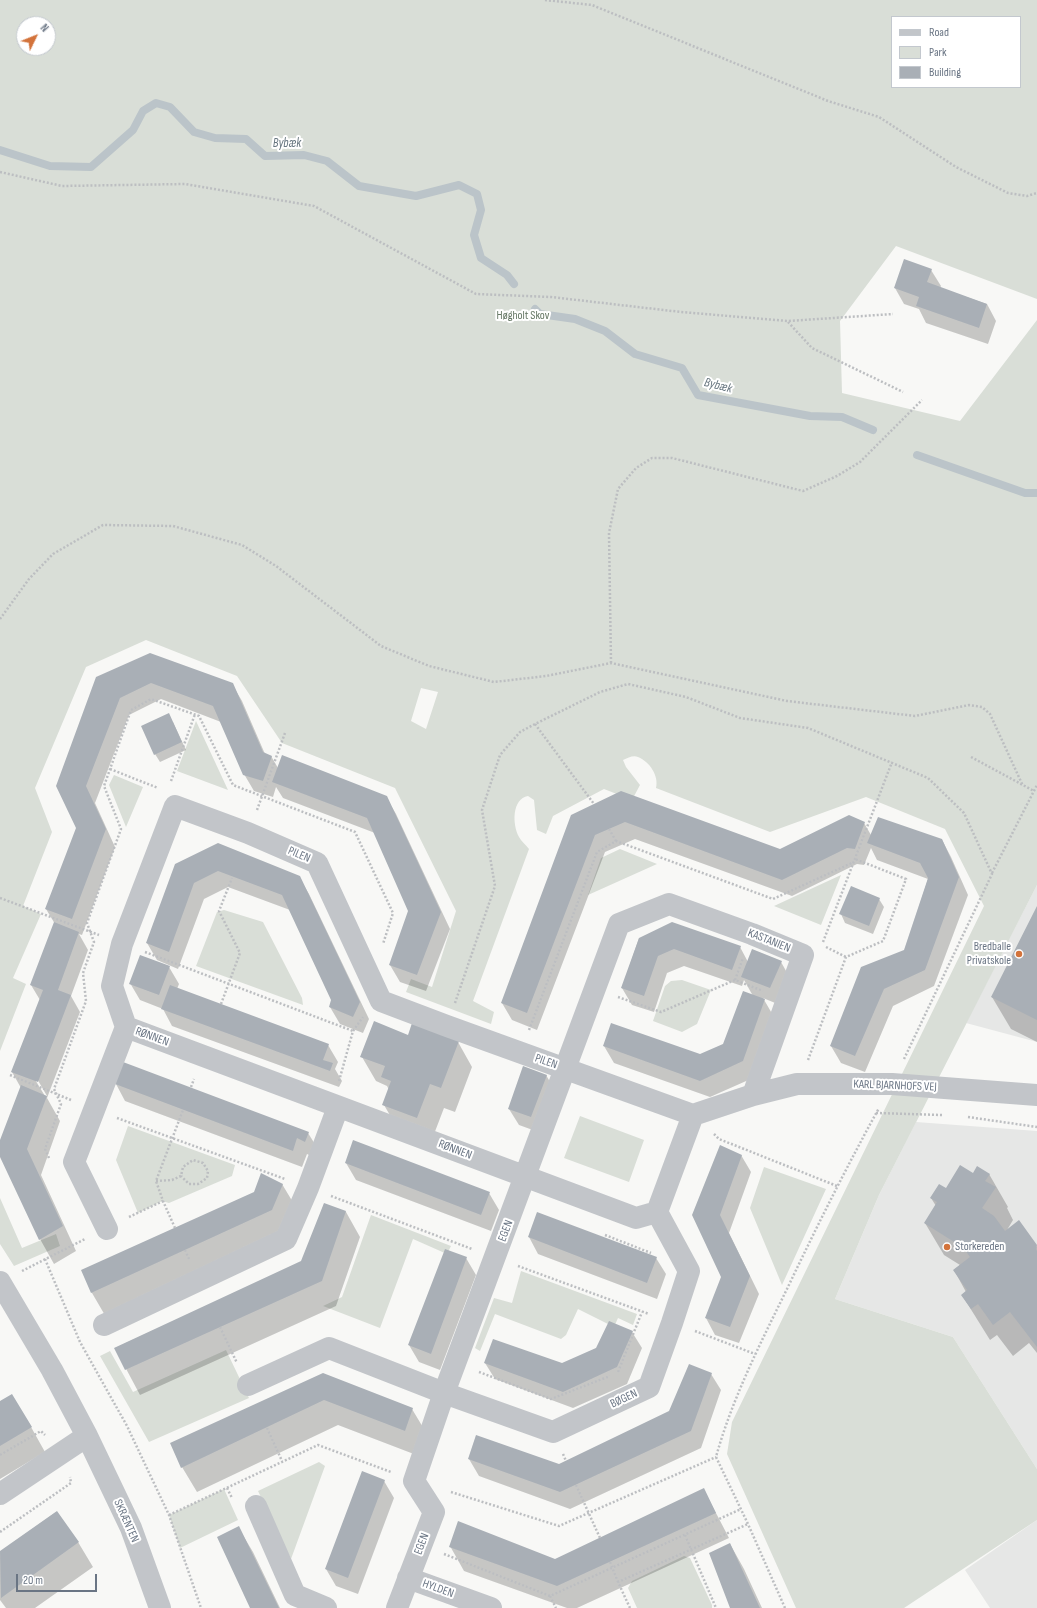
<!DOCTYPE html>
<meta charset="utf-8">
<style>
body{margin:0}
#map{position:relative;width:1037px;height:1608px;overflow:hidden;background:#f8f8f6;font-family:"Sofia Sans Condensed",sans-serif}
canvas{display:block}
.legend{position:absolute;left:891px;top:16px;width:130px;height:72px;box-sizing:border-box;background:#fff;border:1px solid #c3c8ce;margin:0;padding:5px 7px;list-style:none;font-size:12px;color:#6a7584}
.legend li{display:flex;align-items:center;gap:8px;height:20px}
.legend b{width:20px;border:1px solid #c3c8ce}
.north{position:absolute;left:16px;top:16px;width:40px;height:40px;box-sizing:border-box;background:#fff;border:1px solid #c3c8ce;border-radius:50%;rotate:47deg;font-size:11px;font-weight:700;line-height:16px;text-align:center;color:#6a7584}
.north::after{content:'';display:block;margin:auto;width:14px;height:18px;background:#d3733b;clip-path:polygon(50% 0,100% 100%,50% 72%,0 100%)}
.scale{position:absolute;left:16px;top:1574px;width:81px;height:18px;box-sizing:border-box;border:2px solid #6a7584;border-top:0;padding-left:5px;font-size:12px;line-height:14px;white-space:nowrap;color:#6a7584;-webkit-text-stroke:3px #fff;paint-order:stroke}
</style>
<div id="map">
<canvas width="1037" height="1608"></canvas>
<ul class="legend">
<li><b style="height:5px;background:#c2c5c9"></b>Road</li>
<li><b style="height:11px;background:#d9ded7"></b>Park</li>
<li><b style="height:11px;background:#a9afb6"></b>Building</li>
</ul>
<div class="north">N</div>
<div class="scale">20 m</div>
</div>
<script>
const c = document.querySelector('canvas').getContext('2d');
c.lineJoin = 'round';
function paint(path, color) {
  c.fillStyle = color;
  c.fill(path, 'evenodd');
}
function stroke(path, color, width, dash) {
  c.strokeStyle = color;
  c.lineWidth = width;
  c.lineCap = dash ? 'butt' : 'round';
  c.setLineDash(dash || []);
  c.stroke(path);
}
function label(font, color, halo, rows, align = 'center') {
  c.font = font + ' "Sofia Sans Condensed",sans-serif';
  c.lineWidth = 4;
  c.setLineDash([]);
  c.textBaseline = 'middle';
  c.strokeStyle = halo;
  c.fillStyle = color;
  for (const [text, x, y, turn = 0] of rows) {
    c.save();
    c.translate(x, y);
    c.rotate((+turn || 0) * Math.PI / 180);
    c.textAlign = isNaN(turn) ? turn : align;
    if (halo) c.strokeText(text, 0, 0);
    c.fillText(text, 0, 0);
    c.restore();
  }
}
paint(new Path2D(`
 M1037 885V1042L966 1023Z
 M916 1122 1037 1131V1469L953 1337 835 1299 879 1195Z
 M1037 1520V1608H990L965 1570Z`), '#e6e7e6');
paint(new Path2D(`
 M0 0H1037V299L896 246 840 321 842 393 960 421 1037 320V885L879 1195 835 1299 953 1337 1037 1469V1520L904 1608H796L727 1454 732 1422 984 906 945 829 866 797 770 832 656 788C659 776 650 762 638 757 633 755 628 758 623 760L626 767 640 785 632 800 604 789 553 816 546 834 537 830 534 800 528 796C512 799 512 824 519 837 521 841 526 845 529 849L473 1001 494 1012 491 1024 406 992 411 979 432 987 456 911 395 788 282 743 237 676 146 640 86 667 35 788 52 832 23 906 41 914 13 978 26 984 0 1051ZM892 17H1020V87H892ZM24 24H48V48H24ZM421 688 438 692 426 729 411 721Z
 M196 721 228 790 177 771Z
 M114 775 143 787 126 827 109 785Z
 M620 849 657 864 588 895 601 858Z
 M841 875 821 925 774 906Z
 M224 910 263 922 302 998 303 1005 196 966 217 912Z
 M682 980 711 990 697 1024 682 1032 653 1021 665 986 671 981Z
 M580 1116 644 1140 629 1182 564 1158Z
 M128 1126 235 1165 232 1176 169 1203 162 1201 138 1213 116 1160Z
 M764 1167 826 1189 782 1285 750 1208Z
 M0 1198 22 1248 56 1234 60 1246 14 1266 0 1244Z
 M371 1215 451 1246 447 1254 413 1239 380 1328 323 1306 342 1297Z
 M521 1271 637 1314 633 1325 618 1318 614 1327 578 1309 566 1335 561 1339 495 1314 480 1351 475 1348 494 1298 512 1303Z
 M226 1350 249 1398 149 1442 100 1356 110 1351 133 1392Z
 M319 1462 325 1466 291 1559 258 1491Z
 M224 1489 238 1520 180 1548 169 1515Z
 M684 1556 690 1558 712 1605V1608H637L628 1588 632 1581Z`), '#d9ded7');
paint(new Path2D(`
 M931 270 941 286 940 288 987 304 996 321 988 344 926 323 919 309 904 304 895 288Z
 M97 678 232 684 242 701 265 754 271 756 278 768 386 797 396 814 450 929 426 991 400 982 390 965 409 911 375 833 283 798 276 787 273 797 254 791 244 774 221 722 161 699 129 715 95 803 115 847 82 935 79 934 88 950 71 996 80 1012 47 1098 60 1121 41 1175 76 1251 54 1264 40 1239 0 1155V1142L21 1088 12 1072 40 1000 31 985 55 924 46 909 77 828ZM36 1077 47 1096H45L34 1078Z
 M173 722 186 750 160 762 155 754Z
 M622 792 780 850 864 823 871 835 942 840 951 857 968 895 934 986 893 1006 865 1072 841 1063 831 1046 905 951 928 879 877 860 871 848 864 865 857 864 792 896 635 839 605 852 537 1030 512 1020 502 1003 572 816Z
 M176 865 299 877 309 894 369 1019 363 1033 340 1024 330 1007 333 1000 290 910 228 887 204 899 178 969 157 960 147 943Z
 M879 899 884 907 873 934 845 923 841 914Z
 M1037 909V1042L1011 1029 992 997Z
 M639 938 740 947 748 962H781L790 978 780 1005 763 998 774 1017 753 1078 710 1097 614 1063 604 1046 700 1056 724 1044 753 996 744 980 742 986 684 966 667 973 654 1012 632 1005 622 988Z
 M169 967 179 984 177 989 328 1045 338 1062 335 1069 342 1081 339 1087 172 1026 163 1009 140 1000 130 983Z
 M408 1036 458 1042 472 1067 455 1112 444 1108 431 1142 398 1129 384 1105 389 1090 387 1086 376 1081 362 1057Z
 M546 1075 556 1092 541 1133 519 1125 509 1109Z
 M116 1084 308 1133 318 1149 315 1158 307 1154 302 1167 125 1101Z
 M741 1155 751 1172 729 1233 759 1294 739 1343 715 1335 706 1318 722 1277 693 1215Z
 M346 1163 489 1193 499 1210 491 1231 356 1180Z
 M973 1174H989L1008 1207 1007 1208 1013 1220 1007 1230 1019 1222 1037 1247V1353L1029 1343 1013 1356 997 1335 990 1340 962 1295 966 1292 954 1270 960 1265 944 1255 925 1223 936 1206 931 1198Z
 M282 1184 297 1209 286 1235 106 1317 92 1293 83 1271Z
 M324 1204 346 1212 360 1237 336 1306 140 1395 115 1348 302 1262Z
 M538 1213 656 1258 666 1274 657 1299 538 1254 529 1237Z
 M466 1258 476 1275 440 1370 419 1362 409 1345Z
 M632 1332 642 1348 627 1384 573 1408 495 1379 485 1363 562 1364Z
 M323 1374 412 1409 427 1434 419 1456 338 1425 197 1492 182 1467Z
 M711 1374 721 1390 701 1448 570 1509 479 1476 469 1459 559 1465 670 1412Z
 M0 1402 31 1427 45 1452 0 1479Z
 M384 1481 394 1498 358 1594 336 1586 326 1569Z
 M704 1490 729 1538 577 1608H567L464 1571 450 1546 556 1560Z
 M56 1512 78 1542 93 1567 35 1608H6L0 1600V1552Z
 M238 1527 253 1552 280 1608H251Z
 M730 1544 744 1569 762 1608H731Z`), '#0003');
stroke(new Path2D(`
 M0 150 50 166 91 167 133 130 143 111 156 103 170 107 194 132 215 138 246 139 265 156 304 155 327 161 359 186 416 196 459 185 477 194 481 210 474 235 481 258 507 275 514 284
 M535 309 540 314 575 319 605 331 635 354 682 368 698 395 810 416 842 417 873 430
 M917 455 1025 493H1037`), '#bbc4c9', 8);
paint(new Path2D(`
 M904 259 932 269 927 282 987 304 979 328 916 306 919 297 894 288Z
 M150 653 233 683 263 752 272 756 263 781 243 775 213 706 151 683 120 698 86 786 106 829 72 919 45 909 76 828 56 786 96 677Z
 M169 713 182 742 154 755 141 726Z
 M282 755 387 796 441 912 417 975 389 965 408 911 367 818 272 782Z
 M621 791 780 849 849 815 865 822 855 849 847 848 782 880 625 822 595 835 527 1013 501 1003 571 815Z
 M878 817 942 839 959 877 925 970 884 989 855 1056 830 1046 861 967 904 950 928 878 920 863 867 843Z
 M218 843 300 876 360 1002 353 1017 329 1007 331 1000 282 895 218 871 194 883 169 952 146 943 175 864Z
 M851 886 880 898 869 926 839 914Z
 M1037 906V1020L991 997Z
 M54 922 79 932 58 990 71 995 38 1082 11 1072 43 990 30 985Z
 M672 922 741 946 732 970 674 949 658 956 644 996 621 988 639 938Z
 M752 949 782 961 770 988 741 977Z
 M140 955 170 966 159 995 129 984Z
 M170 985 329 1044 323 1060 333 1063 330 1071 161 1009Z
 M743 991 765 999 743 1061 700 1081 603 1046 611 1023 700 1054 723 1044Z
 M374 1021 408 1035 412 1023 459 1041 441 1088 430 1084 417 1118 382 1105 391 1081 381 1077 385 1066 360 1057Z
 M123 1062 309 1132 305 1142 297 1138 293 1151 115 1084Z
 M523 1066 547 1075 531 1117 508 1109Z
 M21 1085 47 1096 27 1149 63 1226 39 1240 0 1157V1140Z
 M353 1140 490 1192 481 1215 345 1163Z
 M720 1145 742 1155 720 1215 750 1276 730 1327 705 1318 721 1277 692 1215Z
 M960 1165 973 1173 977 1166 990 1174 985 1181 996 1187 982 1208 994 1216 1005 1231 1019 1220 1037 1245 1036 1249 1037 1251V1347L1010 1312 993 1325 978 1304 971 1309 961 1295 967 1290 953 1270 970 1257 960 1243 959 1245 924 1223 937 1202 930 1198 939 1184 946 1188Z
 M261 1173 283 1184 272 1210 91 1293 81 1270 254 1192Z
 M324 1203 346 1211 322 1281 125 1370 114 1348 301 1261Z
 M537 1212 657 1257 647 1283 528 1237Z
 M445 1249 467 1257 431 1354 408 1345Z
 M609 1321 633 1331 617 1367 563 1392 484 1363 493 1339 562 1363 596 1348Z
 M689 1364 712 1373 691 1431 560 1492 468 1459 476 1435 559 1464 669 1411Z
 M323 1373 413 1408 405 1431 324 1400 181 1468 170 1443Z
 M12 1394 32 1427 0 1446V1401Z
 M362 1471 385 1480 348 1578 325 1569Z
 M704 1488 716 1513 557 1586 449 1547 458 1521 555 1559Z
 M57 1511 79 1542 1 1598 0 1551Z
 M239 1526 279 1608H250L217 1537Z
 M730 1543 760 1608H730L709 1553Z`), '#a9afb6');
stroke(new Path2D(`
 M545 0 592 5 828 101 879 117 956 167 1008 193 1027 196 1037 193
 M0 172 62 186 185 184 314 206 476 294 551 297 681 312 788 321 893 314
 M788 322 812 348 903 392
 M0 619 29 579 53 554 103 525 173 526 242 545 276 566 381 646 429 666 494 682 546 676 611 663 787 701 915 716 969 705 982 707 990 714 1023 786
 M611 663 609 533 618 489 636 468 652 458H672L803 491 837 476 860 462 922 400
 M535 724 594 804
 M971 757 1034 791
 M110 769 158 788
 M171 781 195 714
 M257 810 285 733
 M609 829 616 841
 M992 873 1037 785
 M0 898 99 935
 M823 942 892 762
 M826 947 846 957
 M145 952 353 1031
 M735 980 743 958
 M618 997 661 1012 735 980 763 991
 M455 1003 495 886 482 810 500 755 520 732 535 724 600 692 628 684 686 697 740 718 808 728 928 778 964 813 992 874 904 1059
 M221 1004 240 953 219 911 232 878
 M529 1030 597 852 616 841 773 899 854 862
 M808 1060 846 957 883 941 906 879 855 859
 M10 1075 71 1100
 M339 1081 353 1031 363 1017
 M191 1087 194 1079
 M876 1113 942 1115
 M968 1117 1037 1127
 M117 1118 285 1179
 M714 1134 719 1139 837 1186
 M49 1158 45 1149 61 1104 54 1089 86 1001 83 973 94 942 87 923 121 829 104 786 131 710 151 699 199 716 233 785 355 832 393 913 383 944
 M156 1181 172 1180 181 1176 183 1167 193 1160 203 1163 208 1171 207 1178 198 1184H189L181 1176
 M331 1196 472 1249
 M129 1217 163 1201
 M175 1228 163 1201 156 1181 183 1110
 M605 1235 651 1253
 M185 1250 189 1259
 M45 1259 80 1342 127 1426 169 1515 201 1608
 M518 1266 649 1314
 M22 1271 85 1239
 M220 1327 237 1363
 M695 1331 755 1354
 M479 1372 551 1399 610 1376
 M618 1372 642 1312
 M267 1428 282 1461
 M563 1454 566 1461
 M0 1455 41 1431 45 1435
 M576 1485 600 1538
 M227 1488 232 1498
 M451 1492 559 1526 716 1457
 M169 1515 318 1445 391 1472
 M0 1532 71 1483 70 1477
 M685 1535 716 1608
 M444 1554 550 1596 741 1509
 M610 1562 618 1582
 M550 1596 556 1608
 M630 1608 618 1582 748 1524
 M785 1608 748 1524 716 1457C732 1399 760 1344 787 1289 816 1228 846 1168 879 1108`), '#bcbec1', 2.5, [2, 2]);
stroke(new Path2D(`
 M126 1027 112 986 122 944 175 806 248 833 317 863 381 1001 447 1026 693 1115 753 1095 797 1084H892L1037 1095
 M126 1027 636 1218 657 1212 693 1115
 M107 1229 74 1162 126 1027
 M0 1282 52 1370 87 1436 131 1528 160 1608
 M104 1325 286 1239 308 1188 338 1107
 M248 1385 329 1348 444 1393 553 1432 649 1387 672 1323 689 1271 657 1212
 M0 1494 87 1436
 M256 1506 295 1595 326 1608
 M408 1578 491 1608
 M397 1608 434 1512 414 1481 444 1393 619 924 669 904 752 934 803 955 753 1095`), '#c2c5c9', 22);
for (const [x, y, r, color] of [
 [1019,954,4,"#d3733b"],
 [947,1247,4,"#d3733b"]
]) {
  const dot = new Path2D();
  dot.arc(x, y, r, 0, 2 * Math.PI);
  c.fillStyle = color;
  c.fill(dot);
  stroke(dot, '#fff', 1.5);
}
label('12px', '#657764', '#fff', [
 ["Høgholt Skov",523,316]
]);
label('12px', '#6a7584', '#fff', [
 ["PILEN",299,855,23],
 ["KASTANIEN",769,941,22],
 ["RØNNEN",152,1037,20],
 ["PILEN",546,1062,19],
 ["KARL BJARNHOFS VEJ",895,1086,2],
 ["RØNNEN",455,1150,21],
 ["EGEN",506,1231,-69],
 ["BØGEN",624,1399,-25],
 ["SKRÆNTEN",126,1521,66],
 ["EGEN",422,1544,-69],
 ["HYLDEN",438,1589,20]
]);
label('12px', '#6a7584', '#fff', [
 ["Bredballe",1011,947],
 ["Privatskole",1011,961],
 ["Storkereden",955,1247,"left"]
], 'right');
label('italic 13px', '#66757f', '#fff', [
 ["Bybæk",287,144],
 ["Bybæk",718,386,14]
]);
</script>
